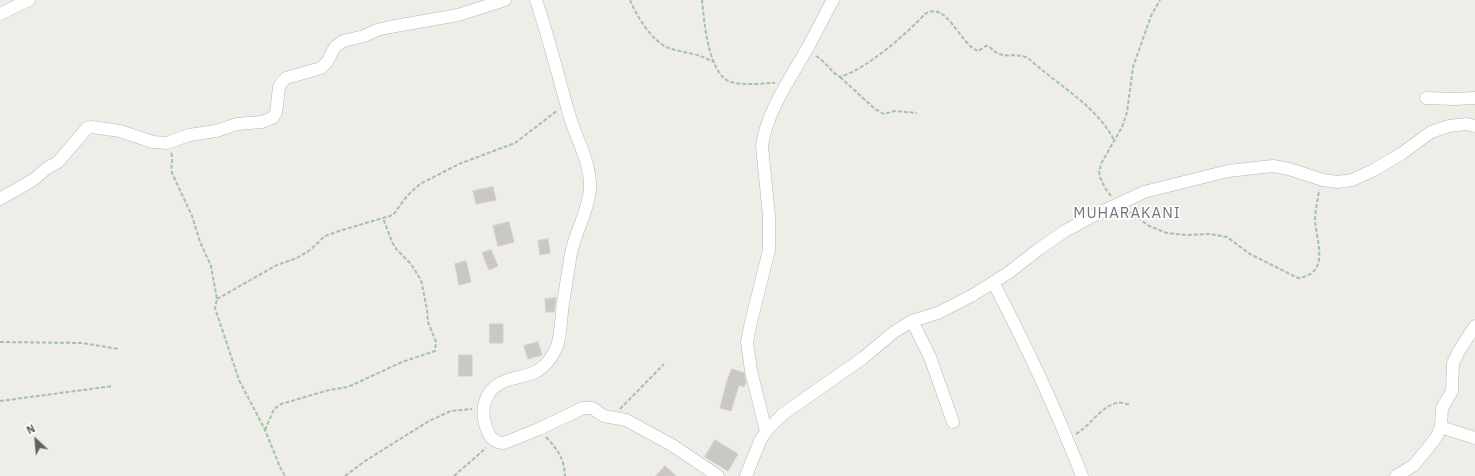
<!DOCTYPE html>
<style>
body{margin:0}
#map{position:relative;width:1475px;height:476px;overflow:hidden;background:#efede7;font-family:"IBM Plex Sans",sans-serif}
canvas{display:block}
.north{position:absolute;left:16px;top:420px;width:40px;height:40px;-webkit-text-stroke:3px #fff;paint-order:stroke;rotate:334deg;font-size:11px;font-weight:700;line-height:16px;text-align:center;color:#5f6265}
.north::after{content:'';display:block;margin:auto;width:14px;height:18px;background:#5f6265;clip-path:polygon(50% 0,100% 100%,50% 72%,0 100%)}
</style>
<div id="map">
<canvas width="1475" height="476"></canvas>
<div class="north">N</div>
</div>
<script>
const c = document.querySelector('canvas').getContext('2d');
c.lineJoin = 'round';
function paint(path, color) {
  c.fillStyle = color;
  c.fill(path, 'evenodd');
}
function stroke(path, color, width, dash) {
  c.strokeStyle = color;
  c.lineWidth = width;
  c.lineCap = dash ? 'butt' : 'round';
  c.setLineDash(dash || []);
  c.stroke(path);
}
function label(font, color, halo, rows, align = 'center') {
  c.font = font + ' "IBM Plex Sans",sans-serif';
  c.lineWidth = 3.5;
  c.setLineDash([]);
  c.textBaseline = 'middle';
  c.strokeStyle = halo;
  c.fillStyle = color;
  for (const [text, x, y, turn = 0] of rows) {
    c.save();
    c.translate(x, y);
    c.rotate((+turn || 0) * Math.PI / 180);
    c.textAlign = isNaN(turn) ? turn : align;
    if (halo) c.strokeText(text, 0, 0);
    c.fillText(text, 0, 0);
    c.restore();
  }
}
const building = new Path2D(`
 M493 187 496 200 476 204 473 191Z
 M509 222 514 242 498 246 493 226Z
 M548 239 550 253 540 255 538 241Z
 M491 250 498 266 489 270 482 253Z
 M466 261 471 282 459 285 455 264Z
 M556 298 554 312H546L545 299Z
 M490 324H503V343H490Z
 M538 342 542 355 528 359 524 346Z
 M459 355H472V376H459Z
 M732 369 744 373 746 382 744 387 739 385 731 411 720 408 727 381Z
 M715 440 738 454 728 471 705 457Z
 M665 466 676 476H656Z`);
paint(building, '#cac8c4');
stroke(building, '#d3cfc6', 1);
const minor = new Path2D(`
 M536 0C549 38 558 76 569 114 576 139 591 162 590 189 588 214 573 235 570 259 568 274 565 289 563 304 561 316 561 335 557 346 553 356 546 366 537 371 527 377 515 377 505 381 483 390 479 412 488 432 491 439 497 443 504 443L539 429 583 408H592L604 416 626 420 648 432 672 445 718 476
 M0 14 29 0
 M1426 98 1454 99 1475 98
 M0 199 33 180 47 168 58 162 87 128 92 127 120 131 153 142 167 143 189 135 216 131 237 124 262 122 272 118 276 113 279 87 282 82 286 78 321 68 327 62 335 47 343 41 364 36 377 30 390 27 458 15 505 0
 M993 282C1026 345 1056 409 1082 476
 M912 321 930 357 953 422
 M1441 427 1475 438
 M766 431 751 371 747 342 751 322 769 250V216L762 146C766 113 791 77 807 49 816 33 824 16 833 0
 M746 476 760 441 766 431 783 414 863 358 894 332 912 321 938 313 973 295 1008 273 1039 249 1065 231 1095 215 1144 192 1228 171 1273 166 1289 169 1323 180 1338 182 1352 180 1372 171 1401 154 1431 132 1449 126 1467 124 1475 126
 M1396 476 1414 465 1436 438 1441 427 1442 408 1452 391 1453 363 1459 351 1475 326`);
stroke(minor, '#b4b7ba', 13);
stroke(new Path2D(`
 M630 0C636 15 652 42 669 48 677 51 685 52 693 54 700 55 707 59 714 62
 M702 0C704 20 708 75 731 82 745 86 761 83 775 83
 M816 56C826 62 831 72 840 77 868 68 905 35 925 14 947 0 960 45 978 51L986 46H989C1002 62 1013 51 1028 58 1056 84 1096 105 1114 140
 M840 77 875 109 884 114 895 111 917 113
 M171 153C174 160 170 166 172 173L192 216 200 242 211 266 217 299 215 308 239 380 265 430 280 467 285 476
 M1111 196 1105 188 1100 177 1099 171 1102 162 1122 127 1127 112 1133 67 1151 16 1160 0
 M1128 211 1149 226 1167 233 1186 235 1210 234 1227 237 1250 254 1298 278C1330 274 1317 243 1315 221 1315 211 1318 200 1319 190
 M217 299 277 265 297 258 310 250 325 236 339 231 393 215 407 196 420 184 459 164 515 143 558 110
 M0 342 82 343 119 349
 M0 401 113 386
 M620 409 664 364
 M265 430 274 409 281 404 329 390 348 387 402 362 435 351 436 342 428 322 427 309 421 280 411 264 397 250 392 242 383 218
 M1076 434C1089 427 1103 404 1118 403 1122 402 1127 404 1130 405
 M546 437C558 450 564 458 565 476
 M345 476 365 461 429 421 451 411 472 409
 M454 476 486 448`), '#a1c3ab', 2, [4, 2]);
stroke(minor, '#fff', 12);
c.letterSpacing = '1px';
label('15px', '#707477', '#fff', [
 ["MUHARAKANI",1127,214]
]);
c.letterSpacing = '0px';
</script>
